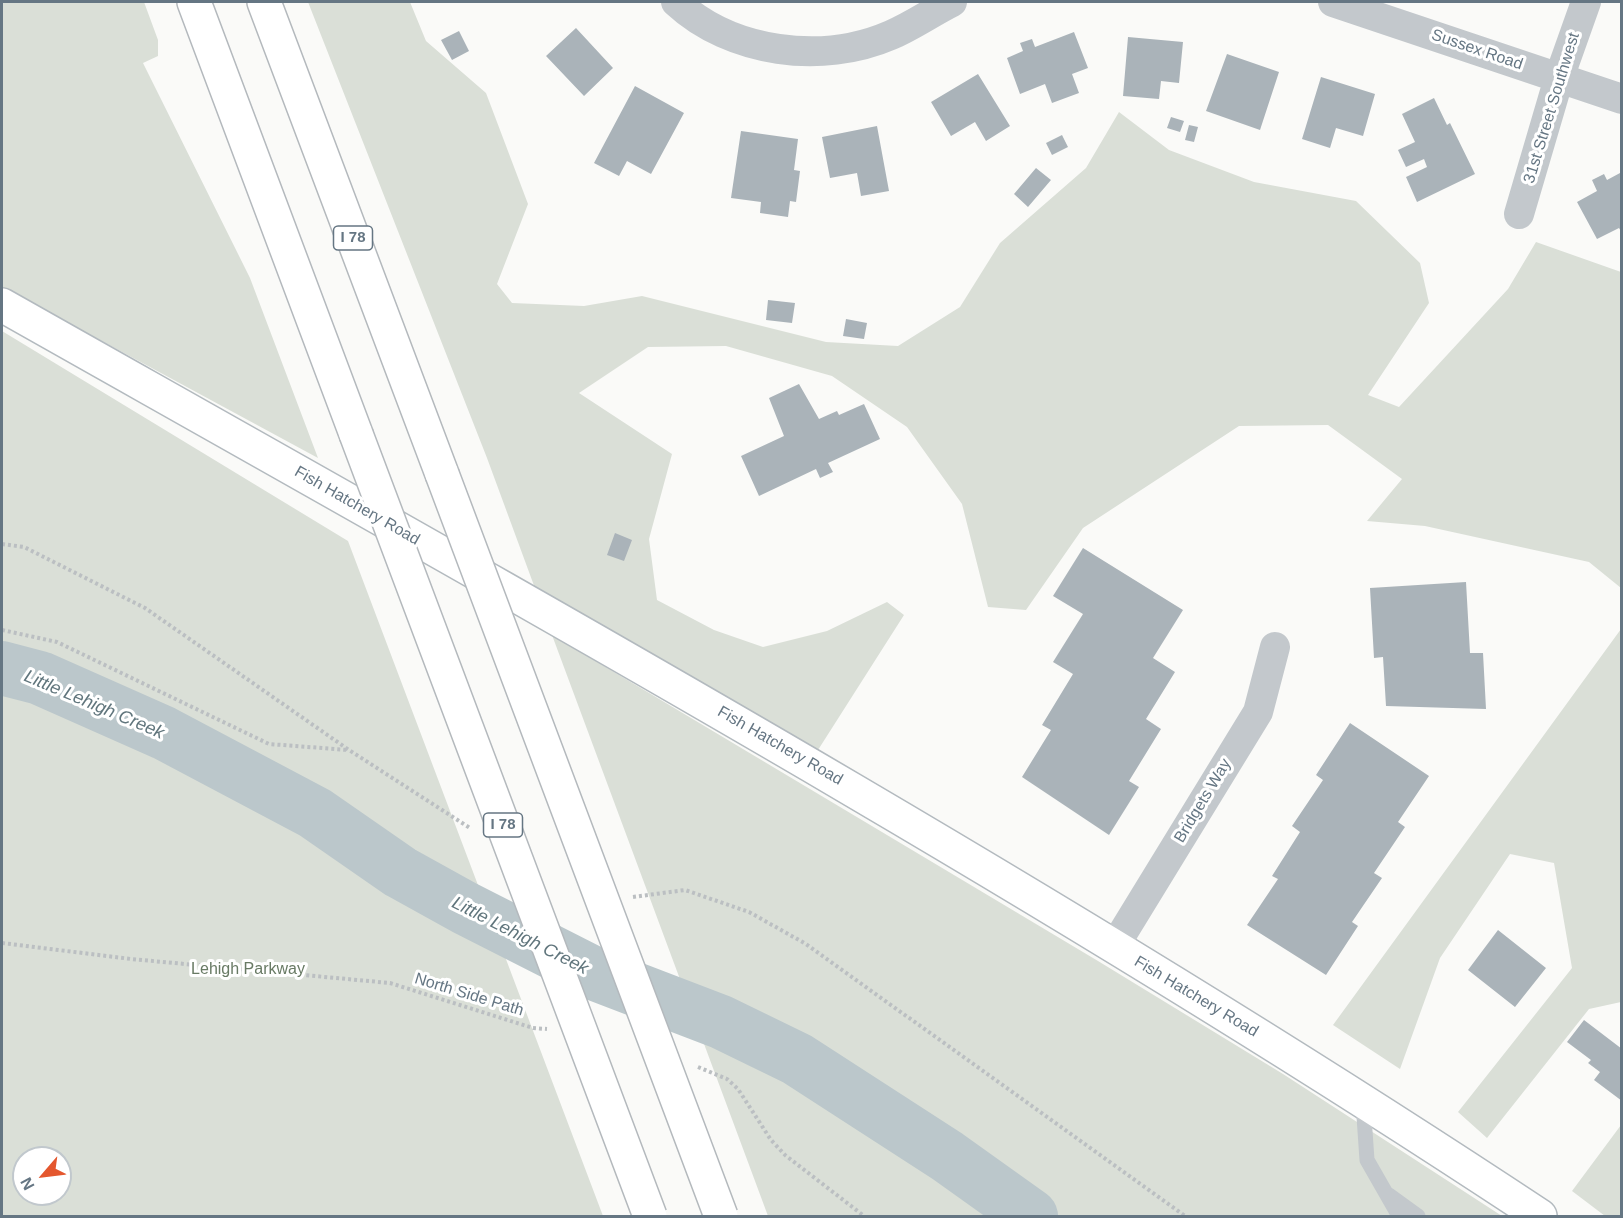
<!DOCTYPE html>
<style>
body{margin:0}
#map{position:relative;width:1623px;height:1218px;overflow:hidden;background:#fafaf8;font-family:Helvetica,sans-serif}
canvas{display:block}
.frame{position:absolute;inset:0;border:3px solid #657683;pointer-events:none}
.north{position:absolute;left:12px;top:1146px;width:60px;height:60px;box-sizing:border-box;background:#fff;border:2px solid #c1c8cd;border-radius:50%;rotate:242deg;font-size:16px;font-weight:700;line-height:24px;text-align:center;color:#657683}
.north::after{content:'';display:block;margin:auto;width:21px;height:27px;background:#e4572e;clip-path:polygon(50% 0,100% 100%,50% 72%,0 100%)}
</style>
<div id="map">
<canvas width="1623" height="1218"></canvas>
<div class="frame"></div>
<div class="north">N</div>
</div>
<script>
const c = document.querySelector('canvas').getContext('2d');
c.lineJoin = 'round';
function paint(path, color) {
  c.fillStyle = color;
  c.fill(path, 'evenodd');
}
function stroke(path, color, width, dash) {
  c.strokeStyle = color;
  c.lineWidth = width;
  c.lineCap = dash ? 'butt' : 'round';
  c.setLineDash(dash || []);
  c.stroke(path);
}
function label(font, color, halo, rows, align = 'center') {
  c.font = font + ' Helvetica,sans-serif';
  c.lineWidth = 6;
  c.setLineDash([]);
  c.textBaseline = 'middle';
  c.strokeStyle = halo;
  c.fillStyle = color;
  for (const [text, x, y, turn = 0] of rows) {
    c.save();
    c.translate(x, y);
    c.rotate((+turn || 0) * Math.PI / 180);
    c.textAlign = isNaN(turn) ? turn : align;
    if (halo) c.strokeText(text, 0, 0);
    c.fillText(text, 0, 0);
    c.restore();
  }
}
paint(new Path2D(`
 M2 2H144L158 40V56L143 63 250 278 318 458 2 287Z
 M308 2H410L426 41 486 93 528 204 497 284 512 303 584 306 642 296 826 342 898 346 960 307 1000 243 1086 168 1119 112 1169 150 1254 182 1356 201 1420 263 1429 303 1368 395 1399 407 1508 289 1536 242 1621 272V588L1589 562 1425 526 1367 521 1402 479 1328 425 1239 426 1083 528 1026 610 988 607 962 504 907 427 832 376 726 346 648 347 579 393 672 454 649 539 657 600 714 630 763 647 827 631 887 602 904 615 818 750 536 591 487 458Z
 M2 331 348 541 603 1216H2ZM24 1158H60V1194H24Z
 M1621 629V1002L1589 1009 1487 1138 1458 1112 1572 968 1554 863 1510 854 1440 958 1400 1069 1333 1025Z
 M552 635 1098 961 1283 1074 1502 1216H768Z
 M1621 1125V1216H1605L1572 1191Z`), '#dadfd7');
stroke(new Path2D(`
 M2 668 40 678 164 733 315 813 400 872 465 908 593 973 721 1022 797 1059 947 1156 1031 1216`), '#bbc7cb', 54);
paint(new Path2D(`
 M576 28 613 68 584 96 546 56Z
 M459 31 469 51 452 60 441 40Z
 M1074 32 1088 68 1072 74 1079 93 1052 103 1045 84 1020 94 1007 58 1023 51 1020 43 1032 39 1035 47Z
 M1128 37 1183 42 1179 83 1161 81 1159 99 1123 96Z
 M1227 54 1279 72 1260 130 1206 111Z
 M978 74 1010 126 986 141 975 122 951 136 931 102Z
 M1321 77 1375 94 1363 136 1336 128 1330 148 1302 139Z
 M635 86 684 113 651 174 627 161 619 176 594 163Z
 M1434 98 1447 125 1450 123 1475 174 1417 202 1406 177 1427 167 1424 159 1406 167 1398 150 1415 142 1402 114Z
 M1171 117 1184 121 1180 132 1167 128Z
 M1189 125 1198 127 1194 142 1185 140Z
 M877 126 889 191 861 196 857 173 830 178 822 137Z
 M741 131 798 139 794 170 800 171 796 202 790 201 788 217 760 213 761 202 731 198Z
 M1062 135 1068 147 1052 155 1046 143Z
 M1036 168 1051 180 1028 207 1014 194Z
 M1620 173 1622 233 1619 228 1597 239 1577 202 1597 191 1592 180 1604 174 1607 180Z
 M768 300 795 303 792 323 766 320Z
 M846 319 867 323 864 339 843 336Z
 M799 384 819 419 837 411 839 415 864 404 880 439 828 463 833 472 820 478 816 469 759 496 741 456 784 436 769 398Z
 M615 533 632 540 624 561 607 555Z
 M1083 548 1183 610 1153 658 1175 672 1146 719 1161 729 1129 781 1139 787 1109 835 1022 777 1051 730 1042 725 1073 674 1053 662 1083 614 1053 596Z
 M1466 582 1470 653H1483L1486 709 1386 706 1383 657 1374 658 1370 588Z
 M1350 723 1429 776 1398 822 1405 827 1374 873 1382 878 1352 922 1358 926 1326 975 1247 925 1278 879 1272 876 1300 832 1292 826 1323 780 1316 775Z
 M1498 930 1546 968 1515 1007 1468 970Z
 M1584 1020 1622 1049V1101L1594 1080 1600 1072 1588 1063 1591 1060 1567 1042Z`), '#aab3b9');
const secondary = new Path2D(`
 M2 305C521 598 1043 887 1540 1216`);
const highway = new Path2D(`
 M194 2 356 434
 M264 2 442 474`);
stroke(secondary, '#b3babf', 36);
stroke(highway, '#b4b9bd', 36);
stroke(new Path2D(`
 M2 544 24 547 145 608 349 750 470 828
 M2 630 57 642 269 744 348 750
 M633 897 685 890 749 912 806 944 1185 1216
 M2 943 131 959 390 983 533 1028 547 1029
 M698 1067 727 1079 738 1089 771 1140 785 1155 864 1216`), '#bbbfc2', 4, [3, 3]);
stroke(new Path2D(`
 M1363 1102 1367 1160 1399 1216
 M1389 1195 1418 1216`), '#c3c8cc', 15);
stroke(new Path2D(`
 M676 2C731 53 822 65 891 35 912 26 932 12 952 2
 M1333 2 1622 99
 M1519 214 1559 78 1586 2
 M1114 947 1258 712 1275 647`), '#c3c8cc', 30);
stroke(secondary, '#fff', 33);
stroke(highway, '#fff', 33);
const highwayBridge = new Path2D(`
 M356 434 650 1216
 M442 474 721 1216`);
stroke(highwayBridge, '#b4b9bd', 36, []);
stroke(highwayBridge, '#fff', 33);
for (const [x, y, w] of [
 [353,238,39],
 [503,825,39]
]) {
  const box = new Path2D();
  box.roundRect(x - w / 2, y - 12, w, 24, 4.5);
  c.fillStyle = '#fff';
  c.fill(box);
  stroke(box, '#657683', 1.5);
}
label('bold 15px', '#657683', null, [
 ["I 78",353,238],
 ["I 78",503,825]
]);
label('16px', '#657683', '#fff', [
 ["Sussex Road",1477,50,19],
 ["31st Street Southwest",1552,108,-73],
 ["Fish Hatchery Road",357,506,30],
 ["Fish Hatchery Road",780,746,30],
 ["Bridgets Way",1203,801,-59],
 ["North Side Path",469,995,17],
 ["Fish Hatchery Road",1196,997,31]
]);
label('16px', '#687a64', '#fff', [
 ["Lehigh Parkway",248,970]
]);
label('italic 18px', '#60757c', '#fff', [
 ["Little Lehigh Creek",94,705,23],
 ["Little Lehigh Creek",520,936,27]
]);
</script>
